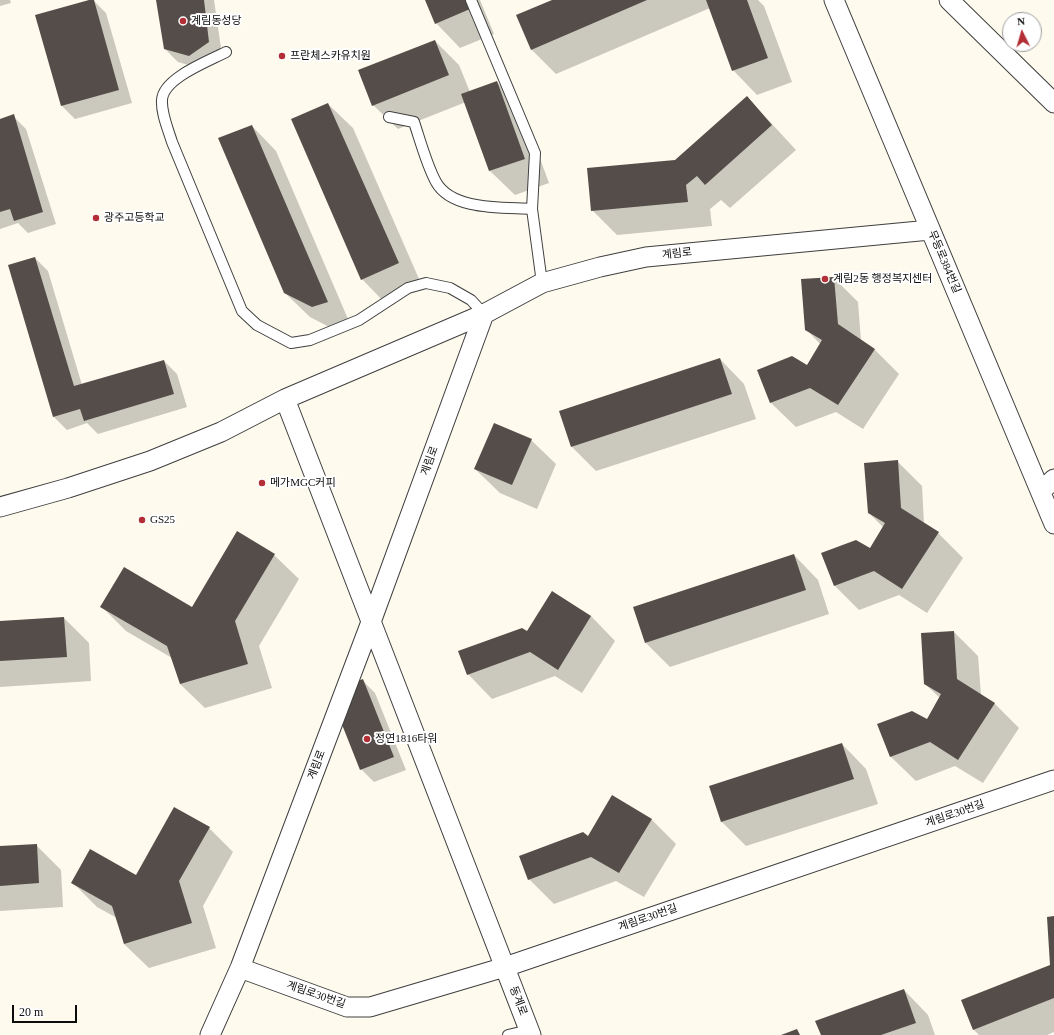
<!DOCTYPE html>
<meta charset="utf-8">
<style>
body{margin:0}
#map{position:relative;width:1054px;height:1035px;overflow:hidden;background:#fefaed;font-family:"Times New Roman",serif}
canvas{display:block}
.north{position:absolute;left:1002px;top:12px;width:40px;height:40px;box-sizing:border-box;background:#fff;border:1px solid #9e9e9e;border-radius:50%;rotate:355deg;font-size:11px;font-weight:700;line-height:16px;text-align:center;color:#0c0c0c}
.north::after{content:'';display:block;margin:auto;width:14px;height:18px;background:#b32e35;clip-path:polygon(50% 0,100% 100%,50% 72%,0 100%)}
.scale{position:absolute;left:12px;top:1005px;width:65px;height:18px;box-sizing:border-box;border:2px solid #0c0c0c;border-top:0;padding-left:5px;font-size:12px;line-height:14px;white-space:nowrap;color:#0c0c0c;-webkit-text-stroke:3px #fff;paint-order:stroke}
</style>
<div id="map">
<canvas width="1054" height="1035"></canvas>
<div class="north">N</div>
<div class="scale">20 m</div>
</div>
<script>
const c = document.querySelector('canvas').getContext('2d');
c.lineJoin = 'round';
function paint(path, color) {
  c.fillStyle = color;
  c.fill(path, 'evenodd');
}
function stroke(path, color, width, dash) {
  c.strokeStyle = color;
  c.lineWidth = width;
  c.lineCap = dash ? 'butt' : 'round';
  c.setLineDash(dash || []);
  c.stroke(path);
}
function label(font, color, halo, rows, align = 'center') {
  c.font = font + ' "Times New Roman","Noto Sans KR",serif';
  c.lineWidth = 4;
  c.setLineDash([]);
  c.textBaseline = 'middle';
  c.strokeStyle = halo;
  c.fillStyle = color;
  for (const [text, x, y, turn = 0] of rows) {
    c.save();
    c.translate(x, y);
    c.rotate((+turn || 0) * Math.PI / 180);
    c.textAlign = isNaN(turn) ? turn : align;
    if (halo) c.strokeText(text, 0, 0);
    c.fillText(text, 0, 0);
    c.restore();
  }
}
paint(new Path2D(`
 M0 0H10L11 3 0 6Z
 M93 0 106 13 132 103 75 119 62 106Z
 M158 0H214L222 55 202 69 178 62 165 49Z
 M426 0H480L494 34 460 48 436 23Z
 M555 0H758L764 6 792 82 757 95 733 70 710 8 556 74 532 50 518 16Z
 M435 41 459 65 470 92 497 82 521 107 549 183 515 195 490 171 466 102 398 129 373 105Z
 M747 97 796 150 730 208 721 200 710 209 712 226 617 235 592 210 675 161Z
 M328 104 353 128 423 288 386 304 362 279Z
 M13 116 26 129 56 224 28 233 18 223 0 229V120Z
 M252 126 276 151 351 326 337 331 310 317 285 293Z
 M35 258 48 271 82 385 164 361 177 374 187 407 98 434 87 423 67 430 54 417Z
 M834 278 858 302 861 341 875 350 899 374 863 429 836 412 796 427 771 403 807 366 820 344 806 329Z
 M720 359 744 384 756 419 596 471 572 447Z
 M531 440 556 464 537 509 500 493 475 469Z
 M897 461 922 486 924 524 938 533 963 558 927 613 899 595 859 610 835 586 822 554 870 550 884 528 869 513Z
 M274 555 299 579 259 646 272 688 205 708 180 684 172 658 126 631 102 607 193 609Z
 M794 555 818 580 829 614 670 667 646 643Z
 M552 592 591 616 615 641 582 693 555 676 492 699 468 674 527 633Z
 M64 618 89 643 91 681 0 687V622Z
 M954 632 978 656 981 695 995 704 1019 728 983 783 955 766 916 781 891 757 878 725 927 720 940 698 925 684Z
 M362 680 375 693 406 770 374 782 361 769Z
 M842 744 866 769 878 804 746 846 722 822 710 787Z
 M651 819 676 844 644 897 616 881 554 904 529 879 588 837Z
 M209 828 233 852 203 906 216 948 149 968 124 944 117 918 97 907 73 883 137 876Z
 M36 845 61 870 63 907 0 911V847Z
 M1054 917V1032L1047 1035H979L974 1030 962 1001 1051 966Z
 M904 990 928 1015 935 1035H822Z`), '#0003');
paint(new Path2D(`
 M89 0H94L119 90 61 106 35 15Z
 M156 0H204L209 42 189 56 164 49Z
 M425 0H466L470 9 435 24Z
 M552 0H647L531 50 516 15Z
 M706 0H747L768 58 732 71Z
 M435 40 449 75 372 106 358 70Z
 M497 81 525 159 489 171 461 94Z
 M747 96 772 125 705 185 697 176 686 185 688 202 591 211 587 168 675 160Z
 M328 103 399 263 361 280 291 119Z
 M14 114 43 212 14 221 10 209 0 212V119Z
 M252 125 328 302 312 307 284 293 218 138Z
 M35 257 74 386 164 360 174 394 84 421 80 409 53 417 8 265Z
 M834 277 838 324 875 349 838 405 810 388 770 403 757 370 792 356 807 365 822 340 805 330 801 279Z
 M720 358 732 394 571 447 559 411Z
 M494 423 532 439 512 485 474 469Z
 M898 460 901 508 939 532 902 589 874 571 834 586 821 553 856 540 870 548 885 523 868 513 864 463Z
 M237 531 275 554 235 621 248 664 180 684 167 646 100 607 124 567 192 607Z
 M794 554 806 590 645 643 633 607Z
 M552 591 591 616 558 670 530 652 467 675 458 651 522 628 527 631Z
 M64 617 67 657 0 661V621Z
 M954 631 957 679 995 703 958 760 930 742 890 757 877 724 912 711 927 719 941 694 924 684 921 633Z
 M363 679 394 757 360 770 341 722 352 683Z
 M842 743 854 779 721 822 709 786Z
 M612 795 652 819 619 873 591 857 528 880 519 856 583 832 588 836Z
 M174 807 210 827 179 881 192 923 124 944 112 906 71 883 90 849 136 875Z
 M37 844 39 883 0 886V846Z
 M1054 916V998L973 1030 961 1000 1050 965 1047 917Z
 M904 989 916 1023 881 1035H821L815 1021Z
 M797 1029 800 1035H781Z`), '#544d49');
const lane = new Path2D(`
 M471 0 535 153 532 209 542 283
 M226 52C209 61 163 78 162 100 161 113 168 129 172 142L242 311 257 325 291 343 310 340 359 320 408 288 426 283 450 288 471 300 484 314
 M389 117 414 122C420 140 427 166 436 182 452 211 504 207 532 209
 M508 1035 529 1030`);
const street = new Path2D(`
 M834 0 1054 524
 M949 0 1054 103
 M285 399 531 1035
 M1041 491 1054 479
 M0 507 68 488 150 461 221 432 285 399 484 314
 M240 968 347 1007H370L505 967 1054 780
 M210 1035 240 968 371 622 484 314 542 283 600 267 646 257 930 230`);
stroke(lane, '#3f3f3f', 12);
stroke(street, '#3f3f3f', 21);
stroke(lane, '#fff', 10);
stroke(street, '#fff', 19);
for (const [x, y, r, color] of [
 [183,21,4,"#b32e35"],
 [282,56,4,"#b32e35"],
 [96,218,4,"#b32e35"],
 [825,279,4,"#b32e35"],
 [262,483,4,"#b32e35"],
 [142,520,4,"#b32e35"],
 [367,739,4,"#b32e35"]
]) {
  const dot = new Path2D();
  dot.arc(x, y, r, 0, 2 * Math.PI);
  c.fillStyle = color;
  c.fill(dot);
  stroke(dot, '#fff', 1.5);
}
label('11px', '#0c0c0c', '#fff', [
 ["계림동성당",191,21],
 ["프란체스카유치원",290,56],
 ["광주고등학교",104,218],
 ["계림2동 행정복지센터",833,279],
 ["메가MGC커피",270,483],
 ["GS25",150,520],
 ["정연1816타워",375,739]
], 'left');
label('11px', '#0c0c0c', '#fff', [
 ["계림로",677,254,-6],
 ["무등로384번길",944,262,67],
 ["계림로",430,461,-70],
 ["계림로",317,765,-69],
 ["계림로30번길",955,814,-19],
 ["계림로30번길",648,918,-19],
 ["계림로30번길",316,995,19],
 ["동계로",518,1001,69]
]);
</script>
